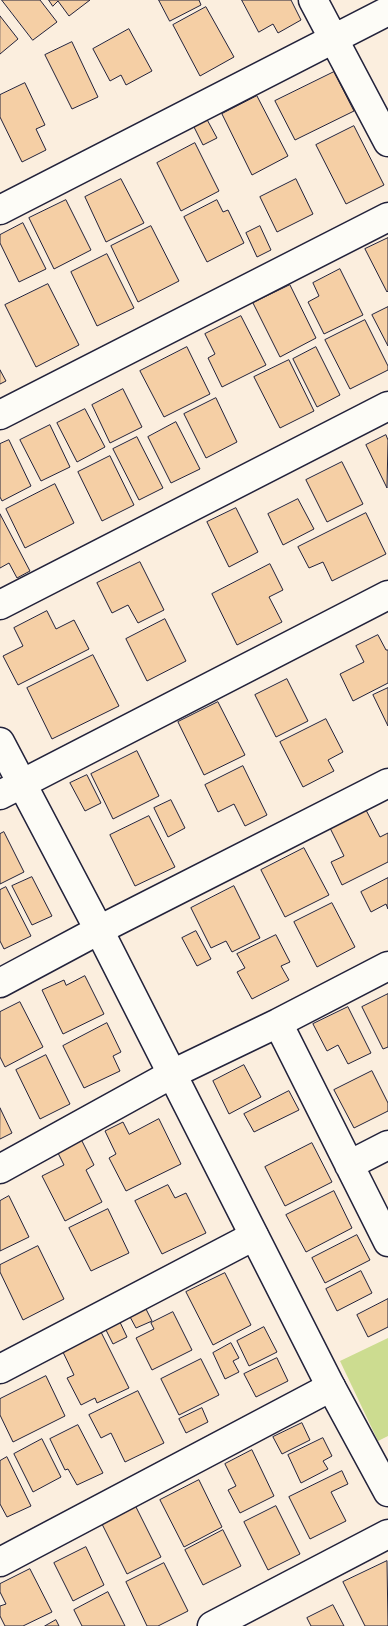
<!DOCTYPE html>
<style>
body{margin:0}
canvas{display:block;background:#fbeede}
</style>
<canvas width="388" height="1626"></canvas>
<script>
const c = document.querySelector('canvas').getContext('2d');
c.lineJoin = 'round';
function paint(path, color) {
  c.fillStyle = color;
  c.fill(path, 'evenodd');
}
function stroke(path, color, width, dash) {
  c.strokeStyle = color;
  c.lineWidth = width;
  c.lineCap = dash ? 'butt' : 'round';
  c.setLineDash(dash || []);
  c.stroke(path);
}
paint(new Path2D(`
 M388 1338V1436L378 1441 340 1361Z`), '#ccdc90');
const building = new Path2D(`
 M2 0H40L57 22 33 40Z
 M49 0H90L69 16 58 1 53 6Z
 M159 0H199L201 5 170 21Z
 M242 0H291L301 20 278 33 273 24 259 32Z
 M206 7 234 57 200 76 173 25Z
 M0 16 18 39 0 54Z
 M129 29 152 71 126 85 121 75 110 81 93 49Z
 M72 42 98 97 72 109 45 55Z
 M334 72 354 111 295 140 275 101Z
 M25 83 45 125 36 129 46 150 22 162 0 117V95Z
 M257 96 288 156 252 175 222 114Z
 M204 114 217 138 203 145 191 121Z
 M354 126 384 185 346 204 316 145Z
 M195 143 219 191 181 211 157 163Z
 M121 179 144 223 106 242 85 197Z
 M296 179 313 214 277 232 260 197Z
 M66 200 91 250 54 269 29 218Z
 M217 200 223 212 228 210 244 243 207 262 184 217Z
 M23 223 46 269 19 282 0 243V235Z
 M151 226 179 281 138 302 111 246Z
 M260 226 271 250 257 257 246 233Z
 M388 238V291L387 292 365 249Z
 M107 254 134 308 97 326 71 272Z
 M340 269 363 315 324 334 308 302 319 296 313 283Z
 M48 284 79 345 36 367 5 305Z
 M290 285 316 338 280 357 253 303Z
 M388 307V346L372 315Z
 M241 316 266 365 222 387 208 358 215 354 205 334Z
 M365 320 388 366V370L350 389 325 340Z
 M187 347 210 394 164 417 140 371Z
 M316 347 340 395 317 407 293 359Z
 M289 360 314 411 280 428 254 377Z
 M0 370 6 381 0 384Z
 M123 389 142 427 110 443 92 405Z
 M216 398 237 442 206 458 184 414Z
 M85 409 105 447 77 462 57 423Z
 M176 422 200 469 171 483 148 437Z
 M50 425 70 467 41 481 20 440Z
 M386 435 388 440 387 488 366 445Z
 M137 437 163 488 139 500 113 449Z
 M9 440 31 486 2 501 0 497V444Z
 M110 456 134 505 102 521 78 472Z
 M342 462 363 504 327 522 306 480Z
 M55 484 74 523 25 548 6 509Z
 M298 499 314 529 283 545 268 514Z
 M236 508 258 552 229 567 207 522Z
 M366 513 386 554 332 581 323 562 309 568 298 547Z
 M0 514 30 571 17 578 9 563 0 568Z
 M140 562 164 610 138 623 128 605 112 613 97 583Z
 M270 564 283 590 269 597 282 622 237 645 212 594Z
 M47 611 56 629 74 620 89 649 18 685 3 656 23 646 14 628Z
 M165 619 186 661 147 681 126 639Z
 M378 635 386 650H388V683L353 701 340 674 364 662 356 646Z
 M93 655 119 706 52 739 27 688Z
 M287 679 308 721 276 737 255 695Z
 M388 688V726L373 695Z
 M218 702 245 755 204 775 178 722Z
 M326 719 343 752 328 760 334 771 303 787 280 742Z
 M137 751 159 796 113 819 91 774Z
 M243 766 267 815 245 826 234 804 218 812 205 785Z
 M87 775 101 803 85 811 70 783Z
 M171 800 185 828 168 837 154 808Z
 M366 810 380 837 388 833V862L342 885 331 862 344 856 330 828Z
 M149 816 175 867 135 886 110 835Z
 M4 832 24 872 0 884V834Z
 M304 848 329 895 285 917 261 870Z
 M32 877 52 916 32 925 12 886Z
 M388 878V909L386 904 371 912 361 892Z
 M234 886 260 938 232 952 226 941 211 948 191 908Z
 M6 887 31 936 4 949 0 941V890Z
 M332 903 355 947 317 967 294 922Z
 M196 931 211 959 197 966 182 938Z
 M276 935 290 962 281 966 289 980 252 999 237 972 245 968 237 954Z
 M85 976 104 1014 63 1034 42 990 64 980 66 985Z
 M388 994V1047L383 1049 362 1007Z
 M20 1002 43 1047 5 1067 0 1057V1012Z
 M348 1007 371 1053 348 1064 338 1045 327 1051 313 1024Z
 M107 1023 121 1052 113 1056 120 1071 84 1088 63 1046Z
 M46 1055 70 1104 40 1119 16 1070Z
 M244 1065 261 1097 229 1114 213 1081Z
 M372 1071 388 1103V1111L354 1128 334 1090Z
 M289 1091 299 1110 254 1132 244 1114Z
 M0 1108 12 1133 0 1139Z
 M159 1119 181 1164 126 1191 109 1158 116 1154 105 1131 123 1122 129 1134Z
 M81 1139 94 1165 86 1170 102 1202 65 1221 42 1176 64 1165 57 1151Z
 M312 1143 332 1182 285 1206 265 1167Z
 M168 1185 175 1198 186 1193 206 1233 162 1254 135 1201Z
 M334 1191 352 1228 306 1252 286 1215Z
 M9 1196 29 1237 0 1251V1201Z
 M108 1209 129 1253 91 1271 69 1228Z
 M357 1235 370 1260 325 1283 312 1258Z
 M38 1246 64 1299 23 1320 0 1272V1265Z
 M361 1271 372 1293 337 1311 326 1289Z
 M225 1273 251 1325 213 1345 186 1292Z
 M388 1299V1327L368 1337 357 1315Z
 M145 1307 152 1321 136 1328 129 1315Z
 M173 1312 192 1350 152 1370 136 1338 154 1329 151 1323Z
 M118 1318 127 1337 113 1344 104 1326Z
 M264 1327 277 1352 249 1366 237 1341Z
 M100 1330 129 1388 97 1403 95 1398 81 1405 67 1378 74 1375 61 1348Z
 M231 1343 239 1358 233 1361 239 1372 225 1379 213 1353Z
 M277 1358 288 1381 256 1397 244 1374Z
 M201 1359 219 1395 179 1415 161 1379Z
 M46 1376 65 1416 13 1442 0 1415V1399Z
 M138 1391 164 1443 125 1462 111 1433 101 1438 89 1415Z
 M202 1408 208 1422 186 1433 179 1419Z
 M302 1423 310 1440 282 1454 273 1437Z
 M78 1425 103 1473 77 1485 68 1469 65 1470 50 1439Z
 M323 1438 332 1456 323 1461 328 1469 301 1483 288 1455Z
 M42 1439 61 1477 33 1492 14 1454Z
 M252 1450 274 1496 240 1513 228 1490 236 1486 225 1464Z
 M7 1457 31 1506 7 1517 0 1504V1461Z
 M342 1471 348 1484 331 1492 346 1521 310 1539 289 1497Z
 M199 1480 222 1527 184 1547 160 1500Z
 M135 1505 161 1557 127 1574 101 1522Z
 M276 1506 300 1554 268 1570 244 1522Z
 M223 1530 241 1566 203 1585 185 1550Z
 M86 1547 104 1585 73 1601 54 1563Z
 M387 1561 388 1626H365L343 1582Z
 M164 1563 188 1611 158 1626H147L126 1582Z
 M30 1569 52 1612 23 1626H5L0 1616V1606L6 1604 0 1592V1584Z
 M108 1592 125 1626H82L74 1610Z
 M333 1605 344 1626H311L307 1618Z
 M56 1620 59 1626H45Z`);
paint(building, '#f5cfa5');
stroke(building, '#22223b', 1);
const street = new Path2D(`
 M313 0 388 142
 M0 210 388 11
 M0 415 388 217
 M0 605 388 406
 M0 795 388 595
 M0 983 99 930 388 783
 M278 1023 388 1242
 M349 1165 388 1145
 M0 1169 172 1074 278 1023 388 966
 M0 1369 254 1236
 M0 1562 331 1387
 M212 1626 388 1534`);
const secondary = new Path2D(`
 M0 742 99 930 331 1387 388 1492`);
stroke(street, '#22223b', 31);
stroke(secondary, '#22223b', 31);
stroke(street, '#fdfcf7', 28);
stroke(secondary, '#fdfcf7', 28);
</script>
